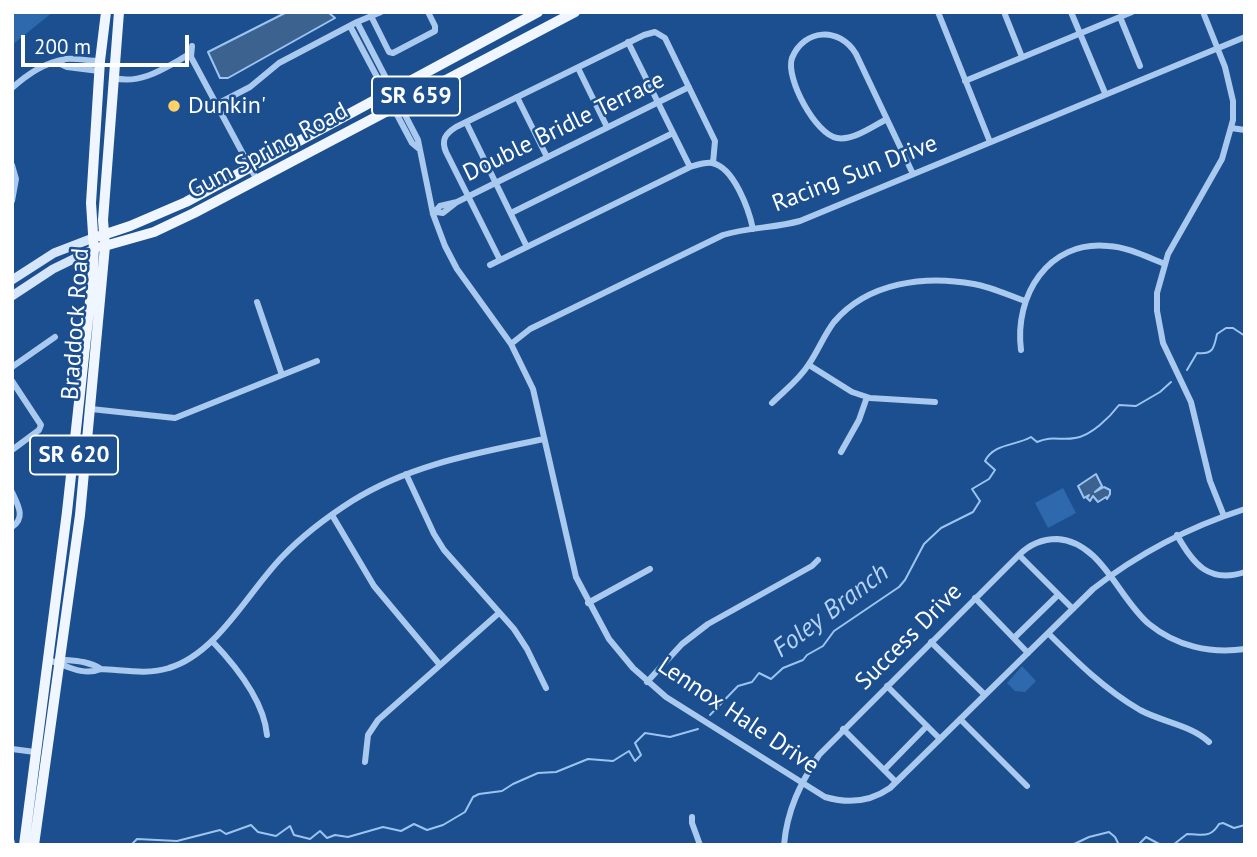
<!DOCTYPE html>
<style>
body{margin:0}
#map{position:relative;width:1257px;height:857px;overflow:hidden;background:#1b4f8f;font-family:"PT Sans",sans-serif}
canvas{display:block}
.frame{position:absolute;inset:0;border:14px solid #fff;pointer-events:none}
.scale{position:absolute;left:21px;top:35px;width:168px;height:32px;box-sizing:border-box;border:4px solid #fff;border-top:0;padding-left:9px;font-size:21px;line-height:24px;white-space:nowrap;color:#fff;-webkit-text-stroke:5px #1b4f8f;paint-order:stroke}
</style>
<div id="map">
<canvas width="1257" height="857"></canvas>
<div class="frame"></div>
<div class="scale">200 m</div>
</div>
<script>
const c = document.querySelector('canvas').getContext('2d');
c.lineJoin = 'round';
function paint(path, color) {
  c.fillStyle = color;
  c.fill(path, 'evenodd');
}
function stroke(path, color, width, dash) {
  c.strokeStyle = color;
  c.lineWidth = width;
  c.lineCap = dash ? 'butt' : 'round';
  c.setLineDash(dash || []);
  c.stroke(path);
}
function label(font, color, halo, rows, align = 'center') {
  c.font = font + ' "PT Sans",sans-serif';
  c.lineWidth = 5;
  c.setLineDash([]);
  c.textBaseline = 'middle';
  c.strokeStyle = halo;
  c.fillStyle = color;
  for (const [text, x, y, turn = 0] of rows) {
    c.save();
    c.translate(x, y);
    c.rotate((+turn || 0) * Math.PI / 180);
    c.textAlign = isNaN(turn) ? turn : align;
    if (halo) c.strokeText(text, 0, 0);
    c.fillText(text, 0, 0);
    c.restore();
  }
}
paint(new Path2D(`
 M12 12H53L12 45Z
 M1063 488 1076 513 1048 528 1035 503Z
 M1022 666 1036 681 1025 692 1015 691 1007 683Z`), '#2e69ad');
const water = new Path2D(`
 M287 12H328L335 18 228 78H220L208 52Z
 M1096 474 1102 486 1095 492 1104 487 1110 490V494L1107 499 1106 497 1098 502 1093 496 1090 501 1087 498 1089 495 1084 498 1078 486Z`);
paint(water, '#3c6290');
stroke(water, '#9cc4f0', 2);
stroke(new Path2D(`
 M1187 370 1197 353C1214 355 1214 347 1217 334L1226 328H1233L1245 336
 M710 715 738 686 752 682 759 673 771 679 783 668 803 660 807 655 823 646 834 631 899 587 905 580 924 544 941 528 973 512 980 501 972 489 989 479 995 470 985 461C994 443 1016 446 1031 437L1037 442C1053 435 1060 441 1075 438 1091 436 1110 417 1119 405L1136 406 1160 392 1171 382
 M12 836 15 845
 M55 845H63
 M131 845 137 839 177 841 220 830 226 834 251 825 258 832 276 836 290 826 294 835 310 839 320 831 327 838 335 835 348 837 383 827 401 831 414 824 427 830 443 825 465 812 473 797 479 794 502 791 513 784 538 773 556 772 588 759 613 761 629 751 635 761 641 755 635 743 645 733 670 737 698 729
 M1072 845 1089 837 1109 832 1115 837 1119 845
 M1138 845 1146 837 1161 845
 M1173 845 1187 834C1202 834 1210 839 1219 824L1223 823 1234 828 1245 825`), '#9cc4f0', 2);
stroke(new Path2D(`
 M938 12 990 142
 M1004 12 1022 57
 M1071 12 1105 93
 M1203 12 1225 67 1233 101V120L1222 159 1168 254 1157 293V311L1163 343 1191 402 1210 481 1224 516
 M371 16 389 52 393 53 435 31V26L428 12
 M1120 17 1140 66
 M357 22 418 140 433 214 445 246 457 269 511 344 533 389 576 577 609 639 633 668 666 697 825 797C849 804 870 802 890 788L1093 589C1139 553 1189 527 1245 509
 M350 26 412 143 418 148
 M628 42 690 167
 M192 46 191 57 257 180
 M58 63 67 67 99 71
 M578 68 607 127
 M114 78C142 85 166 67 190 54
 M965 81 1132 12
 M12 88C29 73 44 63 66 59 76 58 89 61 100 61
 M517 97 547 157
 M217 104 250 87 279 63 357 22 381 12
 M887 119C873 126 853 141 837 138 816 135 785 78 792 58 804 29 839 26 856 54L913 174
 M466 122 527 247
 M1231 128 1245 130
 M12 165 16 179 12 201
 M436 212 443 213 457 202
 M511 213 673 133
 M433 214 440 206 457 202 689 87
 M500 260 446 152C441 140 445 134 456 127L644 35 655 32 665 38 715 141 713 163
 M490 265 690 167C697 165 705 162 712 163 734 167 749 210 753 229
 M257 302 282 375
 M511 344 530 329 723 235C749 227 775 228 800 221L1245 37
 M1021 350C1014 296 1048 240 1108 246 1128 247 1147 257 1165 264
 M809 365 852 392 870 398 935 402
 M12 367 55 337
 M12 381 41 425 39 430 12 450
 M772 403C785 390 799 380 809 364 818 351 824 335 834 322 868 282 925 275 974 284 991 287 1008 295 1025 301
 M91 409 175 418 317 361
 M841 452 859 420 867 397
 M406 474 434 534 444 550 514 629 527 649 546 688
 M12 492C18 505 26 518 12 527
 M332 515 374 586 440 665
 M1177 535C1193 564 1209 584 1245 572
 M1019 555 1073 609
 M975 598 1028 653
 M588 603 650 569
 M1048 633C1077 662 1104 689 1140 710 1162 722 1191 725 1209 742
 M1014 638 1058 595
 M212 641C235 665 264 701 267 735
 M931 642 985 695
 M48 660C64 664 82 677 101 669 124 670 147 675 169 668 217 654 248 592 282 557 302 536 327 517 352 501 411 464 478 453 544 439
 M63 663 66 660C79 661 90 662 101 669
 M647 682 682 644 708 624 812 566 818 560
 M887 686 940 739
 M960 719 1027 786
 M843 729 896 782
 M12 749 35 752
 M365 762 368 735 378 720 499 613
 M884 770 927 726
 M692 817V823L700 845
 M784 845C787 810 800 784 819 755L1019 555C1029 545 1042 539 1057 539 1102 542 1118 598 1149 624 1176 646 1210 654 1245 649`), '#a9c9ee', 6);
stroke(new Path2D(`
 M12 280 54 253 93 238
 M12 296 53 269 94 249`), '#d6e6fa', 9);
stroke(new Path2D(`
 M100 236 130 226 186 202 538 12
 M101 247 154 232 194 213 575 12
 M24 845 67 512 92 283 94 249 91 203 100 61 106 12
 M34 845 80 515 105 246 103 220 119 12`), '#f0f6ff', 10);
for (const [x, y, r, color] of [
 [174,106,7,"#ffd166"]
]) {
  const dot = new Path2D();
  dot.arc(x, y, r, 0, 2 * Math.PI);
  c.fillStyle = color;
  c.fill(dot);
  stroke(dot, '#1b4f8f', 2.5);
}
for (const [x, y, w] of [
 [416,96,88],
 [74,455,88]
]) {
  const box = new Path2D();
  box.roundRect(x - w / 2, y - 19.5, w, 39, 5);
  c.fillStyle = '#1b4f8f';
  c.fill(box);
  stroke(box, '#fff', 2);
}
label('bold 23px', '#fff', null, [
 ["SR 659",416,96],
 ["SR 620",74,455]
]);
label('24px', '#fff', '#1b4f8f', [
 ["Dunkin'",188,106]
], 'left');
label('24px', '#fff', '#1b4f8f', [
 ["Double Bridle Terrace",564,127,-26],
 ["Gum Spring Road",268,151,-28],
 ["Racing Sun Drive",855,174,-21],
 ["Braddock Road",76,324,-86],
 ["Success Drive",909,637,-45],
 ["Lennox Hale Drive",738,716,34]
]);
label('italic 26px', '#b5d3f5', '#1b4f8f', [
 ["Foley Branch",831,611,-37]
]);
</script>
